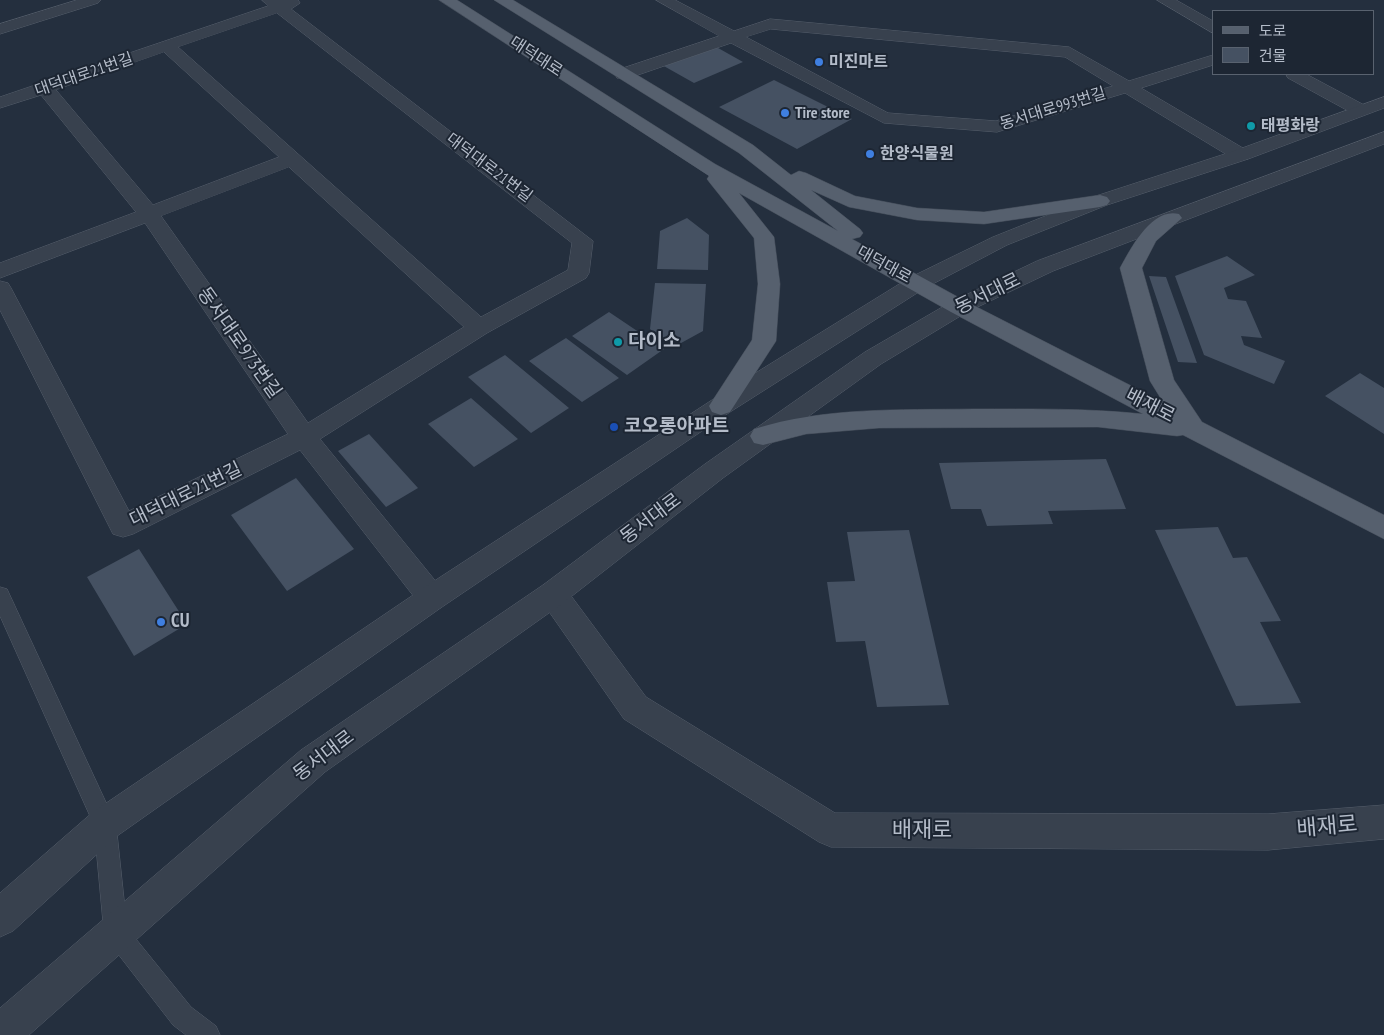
<!DOCTYPE html>
<meta charset="utf-8">
<style>
body{margin:0}
#map{position:relative;width:1384px;height:1035px;overflow:hidden;background:#242f3e;font-family:"PT Sans Narrow","Noto Sans KR",sans-serif}
canvas{display:block}
.legend{position:absolute;left:1212px;top:10px;width:162px;height:65px;box-sizing:border-box;background:#1d2633;border:1px solid #59626f;margin:0;padding:6px 9px;list-style:none;font-size:15px;color:#b4bcc9}
.legend li{display:flex;align-items:center;gap:10px;height:25px}
.legend b{width:25px;border:1px solid #59626f}
</style>
<div id="map">
<canvas width="1384" height="1035"></canvas>
<ul class="legend">
<li><b style="height:6px;background:#56606e"></b>도로</li>
<li><b style="height:14px;background:#455162"></b>건물</li>
</ul>
</div>
<script>
const c = document.querySelector('canvas').getContext('2d');
c.lineJoin = 'round';
function paint(path, color) {
  c.fillStyle = color;
  c.fill(path, 'evenodd');
}
function stroke(path, color, width, dash) {
  c.strokeStyle = color;
  c.lineWidth = width;
  c.lineCap = dash ? 'butt' : 'round';
  c.setLineDash(dash || []);
  c.stroke(path);
}
function label(font, color, halo, rows, align = 'center') {
  c.font = font + ' "PT Sans Narrow","Noto Sans KR",sans-serif';
  c.lineWidth = 4;
  c.setLineDash([]);
  c.textBaseline = 'middle';
  c.strokeStyle = halo;
  c.fillStyle = color;
  for (const [text, x, y, turn = 0] of rows) {
    c.save();
    c.translate(x, y);
    c.rotate((+turn || 0) * Math.PI / 180);
    c.textAlign = isNaN(turn) ? turn : align;
    if (halo) c.strokeText(text, 0, 0);
    c.fillText(text, 0, 0);
    c.restore();
  }
}
paint(new Path2D(`
 M711 44 743 62 694 83 662 65Z
 M774 80 852 119 797 149 719 107Z
 M687 218 709 235 708 270 657 269 660 231Z
 M1227 256 1255 275 1224 288 1228 299 1246 301 1262 338 1241 336 1244 345 1285 361 1274 384 1204 355 1175 276Z
 M1149 276 1166 277 1197 363 1178 362Z
 M655 283 706 284 703 331 672 348 650 329Z
 M609 312 664 349 627 375 572 336Z
 M566 338 619 378 582 402 529 361Z
 M505 355 569 408 531 433 468 377Z
 M1360 373 1384 388V434L1325 396Z
 M471 398 518 439 474 467 428 424Z
 M369 434 418 488 386 507 338 451Z
 M1106 459 1126 509 1048 511 1053 524 987 526 981 509H951L939 463Z
 M296 478 354 549 287 591 231 515Z
 M1218 527 1233 558 1247 557 1281 621 1260 622 1301 703 1236 706 1155 530Z
 M909 530 949 705 877 707 865 641 836 642 827 582 855 581 847 532Z
 M139 549 187 624 134 656 87 577Z`), '#455162');
const service = new Path2D(`
 M0 587 7 589 116 824 127 928 191 1007 216 1026 220 1035H186L173 1025 108 941 104 933 94 825 0 616Z`);
const minor = new Path2D(`
 M77 0H101L98 3 0 34V24Z
 M262 0H298L300 3 291 9 593 241 589 273 586 278 487 333 320 439 442 589 447 598 442 607 432 611 422 607 300 450 133 534 123 537 113 534 0 310V281L8 283 11 288 129 511 288 434 145 223 0 278V263L136 212 41 95 0 108V97L268 6ZM277 13 572 243 568 270 481 317 178 47ZM164 52 279 157 153 205 56 90ZM289 167 464 327 308 423 161 216Z
 M656 0H675L734 31 770 19 1069 47 1129 81 1213 55V65L1141 88 1248 151 1250 155 1248 159H1234L1125 93 997 132 884 123 731 43 629 78H617L615 74 617 70 719 36ZM771 29 1065 57 1113 86 996 121 888 113 746 37Z
 M1157 0H1176L1213 21V33Z
 M1286 74H1306L1366 106 1369 110 1366 114H1354L1288 78Z
 M553 582 563 585 646 697 835 813 1268 814 1384 805V839L1268 850 831 847 819 842 624 719 543 603 538 594 543 585Z`);
const tertiary = new Path2D(`
 M1384 97V108L1248 159 1107 205 1007 245 925 288 730 412 442 607 117 836 13 931 0 937V893L93 812 422 589 712 400 909 278 993 237 1093 197 1234 151Z
 M1384 132V144L1053 271 967 312 881 364 723 478 563 603 325 772 29 1035H0V1008L301 750 543 585 705 464 865 352 951 302 1037 261Z`);
const primary = new Path2D(`
 M439 0H457L715 164 838 231 739 153 494 0H513L753 145 791 175 799 171 806 173 855 196 917 208 984 212 1100 195 1107 197 1110 201 1107 205 1100 207 984 224 917 220 849 207 811 190 860 229 863 233 860 237 852 239 967 302 1163 402 1150 381 1120 268C1131 248 1152 207 1179 214L1182 218 1156 241 1142 268 1174 380 1202 422 1384 515V539L1183 435 1177 436 1098 427 879 428 806 434 763 445 754 443 750 436 754 429C825 407 899 410 973 409 1030 409 1087 408 1143 414L951 312 739 193 774 237 780 284 776 341 730 412 721 415 712 412 709 406 752 340 758 284 754 238 710 183 707 179 709 176Z`);
stroke(service, '#565f6c', 1);
stroke(minor, '#565f6c', 1);
stroke(tertiary, '#565f6c', 1);
stroke(primary, '#414a57', 1);
paint(service, '#38414e');
paint(minor, '#38414e');
paint(tertiary, '#38414e');
paint(primary, '#56606e');
for (const [x, y, r, color] of [
 [819,62,5,"#3f7fe0"],
 [785,113,5,"#3f7fe0"],
 [1251,126,5,"#0f9aa8"],
 [870,154,5,"#3f7fe0"],
 [618,342,5,"#0f9aa8"],
 [614,427,5,"#1a4fb4"],
 [161,622,5,"#3f7fe0"]
]) {
  const dot = new Path2D();
  dot.arc(x, y, r, 0, 2 * Math.PI);
  c.fillStyle = color;
  c.fill(dot);
  stroke(dot, '#1d2633', 2);
}
label('16px', '#b4bcc9', '#1d2633', [
 ["대덕대로",536,57,33],
 ["대덕대로21번길",84,75,-19],
 ["동서대로993번길",1053,109,-17],
 ["대덕대로21번길",489,168,37],
 ["대덕대로",884,265,29]
]);
label('bold 16px', '#b4bcc9', '#1d2633', [
 ["미진마트",829,62],
 ["Tire store",795,113],
 ["태평화랑",1261,126],
 ["한양식물원",880,154]
], 'left');
label('19px', '#b4bcc9', '#1d2633', [
 ["동서대로",988,294,-26],
 ["동서대로973번길",239,343,55],
 ["배재로",1150,406,27],
 ["대덕대로21번길",186,495,-26],
 ["동서대로",651,519,-37],
 ["동서대로",324,756,-37]
]);
label('bold 19px', '#b4bcc9', '#1d2633', [
 ["다이소",628,342],
 ["코오롱아파트",624,427],
 ["CU",171,622]
], 'left');
label('22px', '#b4bcc9', '#1d2633', [
 ["배재로",1327,827,-5],
 ["배재로",922,831]
]);
</script>
